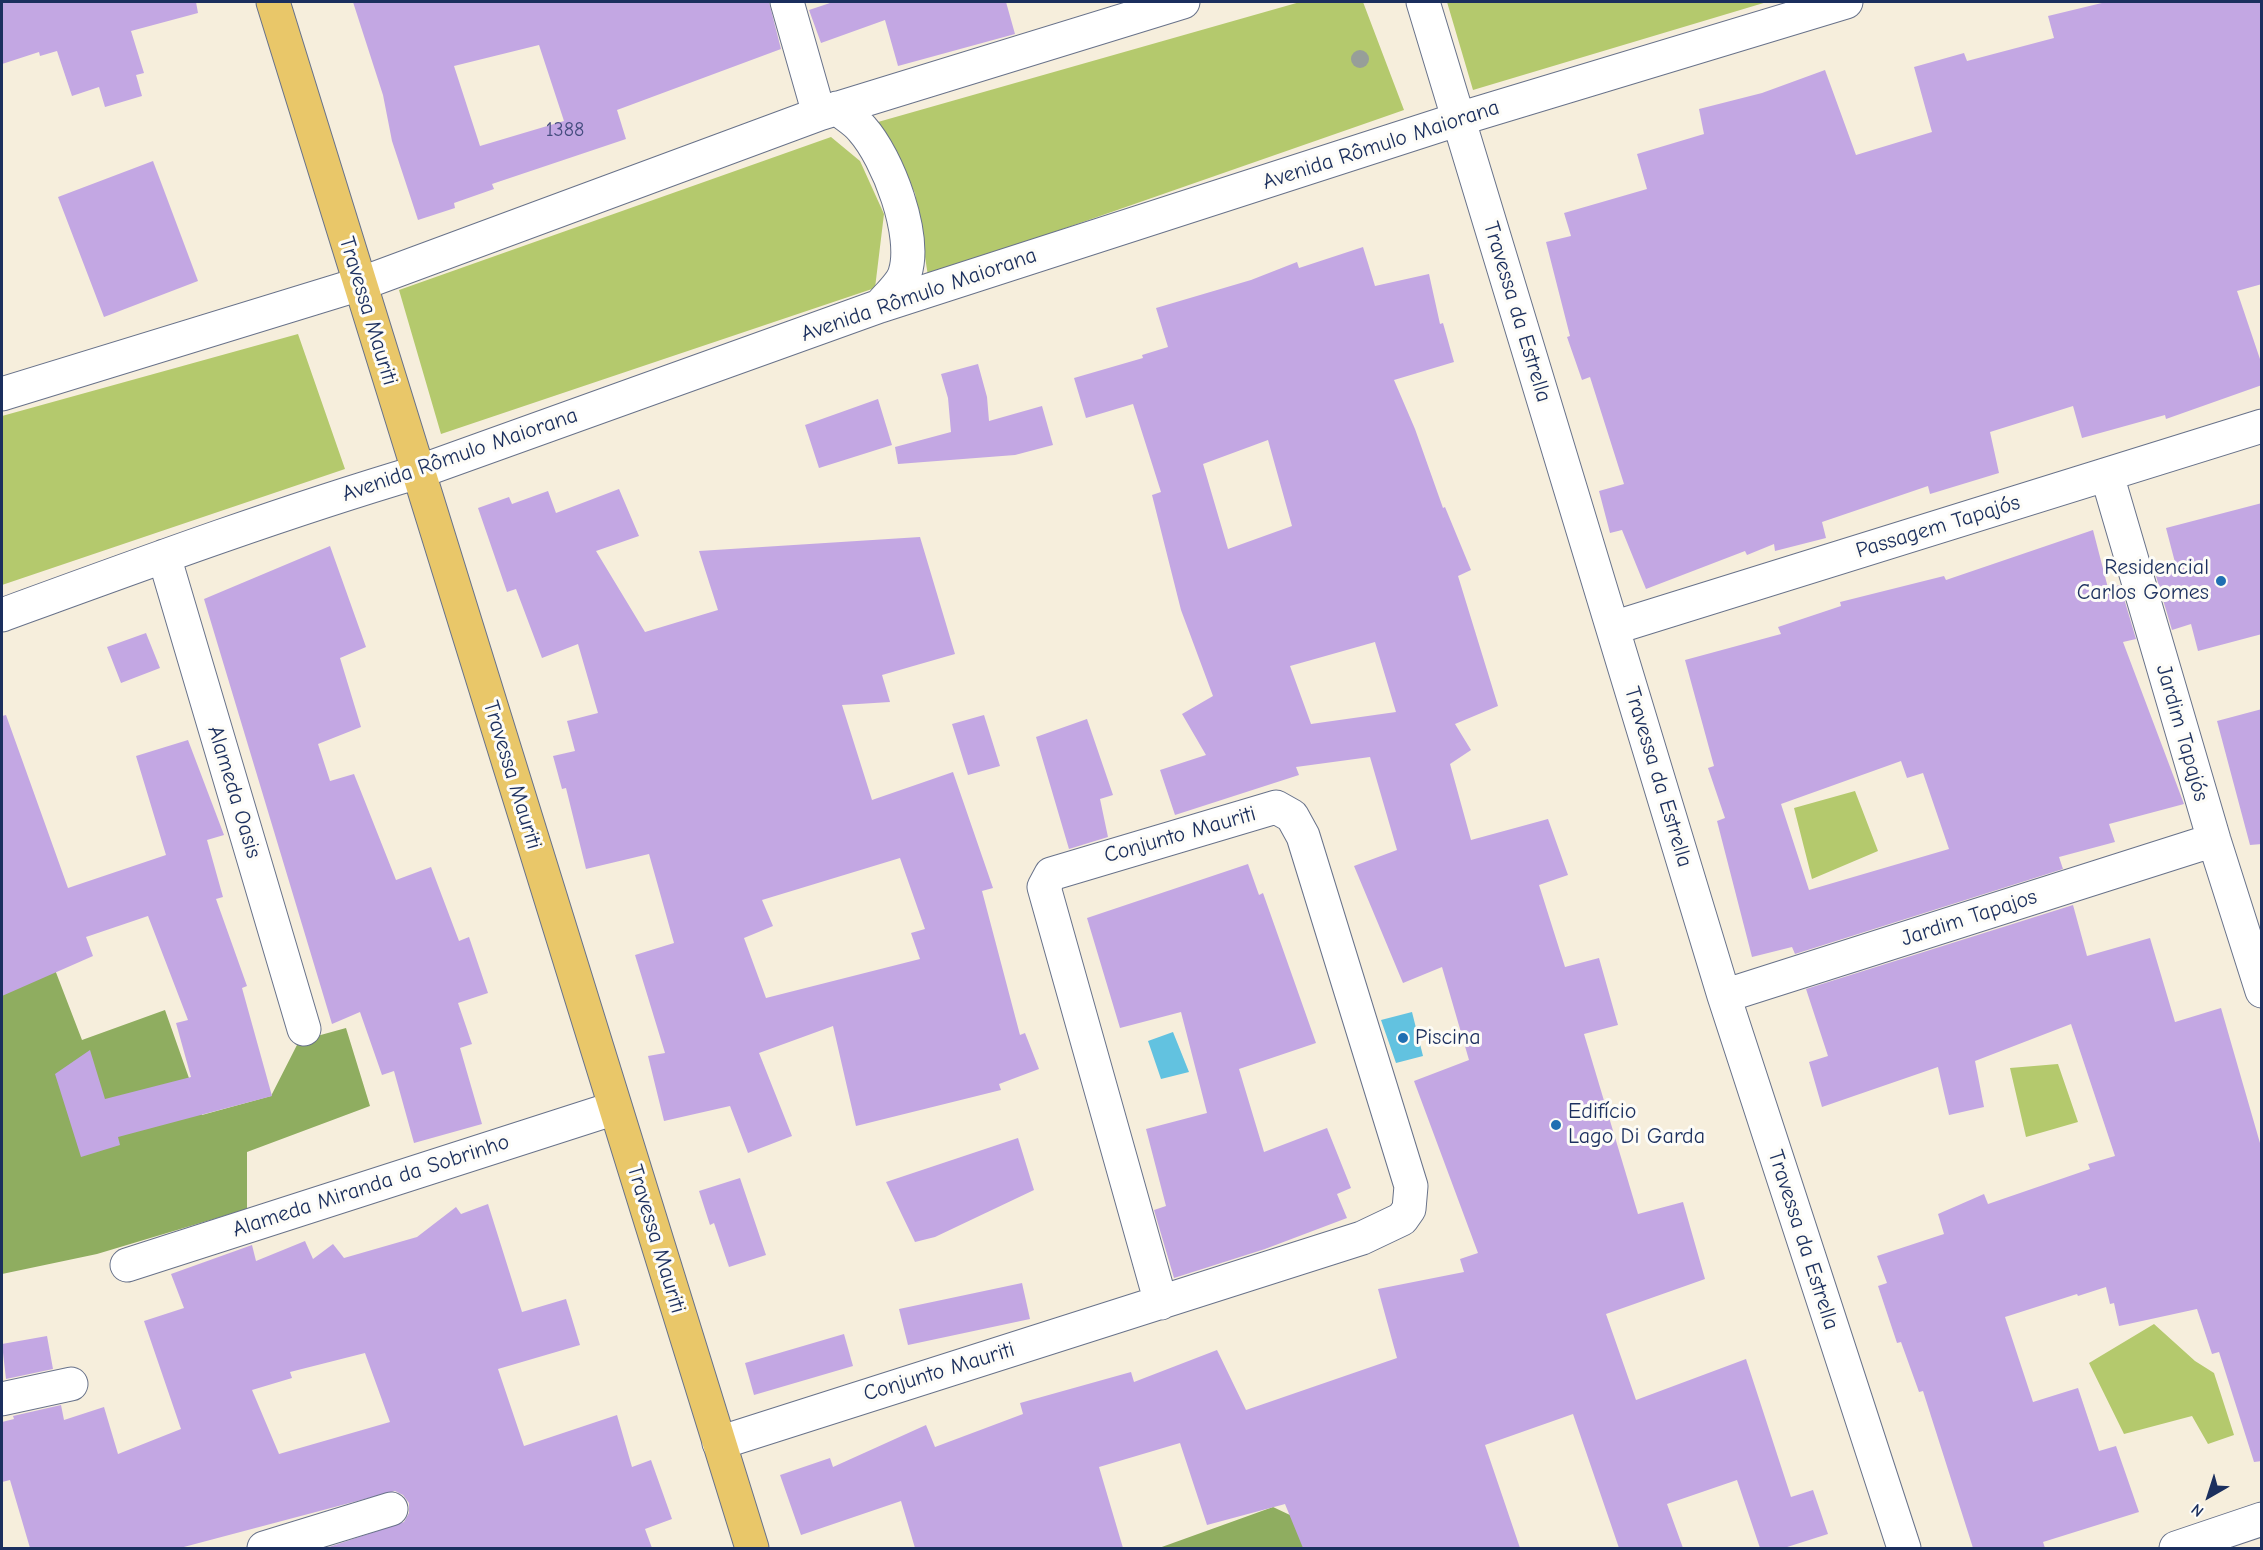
<!DOCTYPE html>
<meta charset="utf-8">
<style>
body{margin:0}
#map{position:relative;width:2263px;height:1550px;overflow:hidden;background:#f6eedc;font-family:"Comic Neue",sans-serif}
canvas{display:block}
.frame{position:absolute;inset:0;border:3px solid #1b2f5e;pointer-events:none}
.north{position:absolute;left:2179px;top:1466px;width:60px;height:60px;-webkit-text-stroke:4px #fdfcf7;paint-order:stroke;rotate:219deg;font-size:16px;font-weight:700;line-height:24px;text-align:center;color:#1b2f5e}
.north::after{content:'';display:block;margin:auto;width:21px;height:27px;background:#1b2f5e;clip-path:polygon(50% 0,100% 100%,50% 72%,0 100%)}
</style>
<div id="map">
<canvas width="2263" height="1550"></canvas>
<div class="frame"></div>
<div class="north">N</div>
</div>
<script>
const c = document.querySelector('canvas').getContext('2d');
c.lineJoin = 'round';
function paint(path, color) {
  c.fillStyle = color;
  c.fill(path, 'evenodd');
}
function stroke(path, color, width, dash) {
  c.strokeStyle = color;
  c.lineWidth = width;
  c.lineCap = dash ? 'butt' : 'round';
  c.setLineDash(dash || []);
  c.stroke(path);
}
function label(font, color, halo, rows, align = 'center') {
  c.font = font + ' "Comic Neue",sans-serif';
  c.lineWidth = 6;
  c.setLineDash([]);
  c.textBaseline = 'middle';
  c.strokeStyle = halo;
  c.fillStyle = color;
  for (const [text, x, y, turn = 0] of rows) {
    c.save();
    c.translate(x, y);
    c.rotate((+turn || 0) * Math.PI / 180);
    c.textAlign = isNaN(turn) ? turn : align;
    if (halo) c.strokeText(text, 0, 0);
    c.fillText(text, 0, 0);
    c.restore();
  }
}
paint(new Path2D(`
 M1300 2H1363L1404 110 928 276 915 193 878 122Z
 M1447 2H1767L1473 90Z
 M831 137 860 161 884 214 875 288 441 434 399 290Z
 M298 334 345 469 2 585V416Z
 M1855 791 1878 851 1812 879 1794 808Z
 M2058 1064 2078 1122 2026 1137 2010 1068Z
 M2154 1324 2195 1361 2214 1373 2234 1435 2208 1444 2192 1416 2124 1434 2089 1363Z`), '#b4c96d');
paint(new Path2D(`
 M2 832 82 1040 165 1010 202 1115 271 1096 299 1041 346 1028 370 1106 247 1152V1209L97 1254 2 1274Z
 M1273 1507 1326 1532 1329 1548H1159Z`), '#8fad60');
paint(new Path2D(`
 M1412 1012 1423 1056 1396 1063 1381 1020Z
 M1173 1032 1189 1072 1161 1079 1148 1041Z`), '#62c2e0');
paint(new Path2D(`
 M2 2H196L198 13 131 31 144 73 136 75 142 96 105 107 99 87 72 96 57 51 40 56 39 52 2 64Z
 M353 2H769L781 49 617 110 626 139 492 184 494 189 454 203 455 208 418 220 392 141 383 95ZM539 45 564 121 480 146 454 66Z
 M833 2H1006L1015 34 898 66 885 20 821 43 809 10Z
 M2106 2H2262V284L2237 291 2262 365V385L2166 419 2165 415 2082 438 2073 406 1990 432 1999 473 1930 494 1928 486 1822 522 1826 538 1775 551 1774 544 1747 555 1745 551 1646 589 1622 530 1610 533 1599 491 1624 484 1590 377 1582 380 1567 337 1570 336 1546 242 1571 236 1564 213 1647 189 1637 154 1704 134 1699 109 1762 93 1825 70 1856 155 1932 132 1914 67 1964 53 1967 61 2054 38 2048 16Z
 M153 161 198 281 104 317 58 197Z
 M1363 247 1375 286 1429 274 1440 324 1443 323 1454 362 1394 380 1415 429 1443 508 1445 507 1471 570 1458 576 1498 706 1455 724 1471 750 1450 764 1471 840 1548 819 1568 875 1539 885 1565 967 1599 958 1618 1025 1584 1034 1638 1214 1683 1202 1705 1279 1606 1314 1636 1400 1746 1359 1791 1497 1813 1490 1828 1534 1784 1548H1760L1737 1480 1667 1504 1683 1548H1619L1573 1414 1485 1445 1520 1548H1303L1285 1504 1207 1525 1180 1443 1099 1467 1123 1548H915L901 1501 801 1535 780 1475 830 1458 833 1467 926 1425 935 1447 1023 1414 1020 1403 1131 1372 1134 1382 1217 1350 1246 1410 1397 1358 1378 1289 1464 1272 1460 1259 1478 1253 1414 1081 1469 1060 1442 967 1403 983 1354 866 1397 850 1370 757 1296 767 1299 775 1175 815 1160 770 1206 755 1182 714 1213 696 1181 610 1152 495 1161 492 1133 404 1086 418 1074 378 1143 358 1142 355 1168 347 1156 308 1251 280 1297 262 1299 268ZM1268 440 1292 526 1228 549 1203 464ZM1375 642 1396 712 1311 724 1290 666Z
 M978 364 987 397 989 421 1042 406 1053 445 1015 455 898 464 895 447 951 432 948 398 941 374Z
 M878 399 892 445 819 468 805 425Z
 M619 489 639 536 596 551 645 632 718 610 699 551 920 537 955 654 882 675 890 702 842 705 872 800 953 772 993 888 982 891 1020 1035 1025 1033 1039 1069 999 1084 1001 1090 856 1126 833 1026 759 1053 792 1136 748 1153 730 1106 664 1121 648 1056 665 1053 635 955 674 943 649 854 586 869 566 788 562 789 553 756 575 751 567 721 598 713 578 644 542 658 516 589 507 592 478 508 509 497 512 504 548 491 556 513ZM900 858 925 929 911 933 920 959 766 998 744 938 773 926 762 900Z
 M2262 503V634L2198 651 2191 624 2172 630 2156 576 2177 570 2166 528Z
 M2093 530 2108 588 2120 585 2136 639 2123 642 2184 804 2109 824 2115 842 2059 857 2063 869 1795 954 1792 947 1752 957 1717 821 1725 818 1708 768 1714 766 1685 660 1781 634 1778 627 1841 606 1840 602 1944 576 1946 580ZM1901 761 1907 778 1923 773 1949 849 1809 890 1781 804Z
 M330 546 366 647 340 658 361 727 318 744 330 781 354 774 396 880 431 867 459 941 469 937 488 993 458 1003 472 1044 460 1048 482 1124 414 1143 394 1071 382 1075 360 1012 332 1024 204 599Z
 M146 633 160 668 121 683 107 647Z
 M2262 709V844L2250 845 2217 721Z
 M6 715 68 888 166 855 136 756 188 740 224 835 207 840 223 897 216 899 247 986 242 988 272 1096 118 1137 120 1145 81 1157 55 1074 90 1050 105 1099 191 1077 176 1023 188 1020 148 916 86 937 93 956 2 996V716Z
 M984 715 1000 766 968 775 952 724Z
 M1087 719 1113 795 1100 799 1108 837 1069 849 1036 737Z
 M1248 864 1259 895 1263 893 1316 1043 1239 1069 1264 1152 1327 1128 1351 1188 1337 1194 1347 1218 1265 1249 1174 1278 1154 1210 1166 1206 1146 1129 1207 1113 1181 1012 1120 1028 1087 918Z
 M2073 905 2087 956 2150 938 2175 1022 2221 1008 2262 1150V1461L2254 1462 2219 1352 2212 1354 2197 1309 2119 1326 2114 1303 2110 1304 2106 1287 2078 1296 2077 1294 2005 1317 2033 1402 2078 1388 2099 1451 2116 1446 2139 1512 2043 1542 2045 1548H1973L1923 1391 1919 1392 1901 1342 1897 1343 1878 1286 1887 1283 1877 1256 1944 1234 1938 1214 1984 1194 1988 1204 2090 1169 2088 1164 2115 1156 2071 1024 1975 1061 1984 1107 1949 1115 1938 1067 1822 1107 1809 1062 1828 1056 1806 989Z
 M1018 1138 1034 1190 935 1237 915 1242 886 1182Z
 M740 1178 766 1255 729 1267 714 1223 710 1225 699 1191Z
 M488 1204 522 1312 566 1299 580 1345 498 1369 524 1446 617 1415 632 1467 651 1460 672 1519 645 1529 652 1548H326L404 1522 409 1513V1503L403 1495 395 1491 180 1548H30L10 1480 2 1482V1422L14 1419 13 1416 61 1405 64 1420 104 1407 118 1454 181 1429 144 1321 184 1308 171 1274 252 1245 256 1261 305 1241 313 1259 333 1244 344 1258 417 1237 456 1207 461 1214ZM365 1353 390 1422 279 1454 252 1390 292 1378 290 1372Z
 M1022 1283 1030 1319 908 1345 899 1309Z
 M844 1334 853 1366 754 1395 745 1363Z
 M47 1336 53 1369 6 1379 2 1344Z`), '#c3a7e3');
const minor = new Path2D(`
 M787 2 819 114
 M1423 2 1724 996 1904 1548
 M837 108C845 115 856 121 862 129 888 158 917 235 905 273 902 284 887 297 880 306
 M2 394 360 284 819 114 1183 2
 M2107 475 2214 840 2262 991
 M164 556 304 1029
 M2 615C139 565 277 514 418 472L880 306 1459 119 1846 2
 M1613 628 2262 426
 M1724 996 2214 840
 M127 1265 615 1108
 M2 1399 71 1384
 M719 1443 1362 1238 1402 1219 1409 1209 1411 1186 1303 836 1292 816 1276 807 1051 874 1044 887 1161 1303
 M264 1548 391 1509
 M2176 1548 2262 1519`);
const major = new Path2D(`
 M273 2 752 1548`);
stroke(minor, '#68728a', 35);
stroke(major, '#68728a', 35);
stroke(minor, '#fff', 33);
stroke(major, '#e9c769', 33);
c.fillStyle = '#979e99';
for (const [x, y] of [
 [1360,59]
]) {
  c.beginPath();
  c.arc(x, y, 9, 0, 2 * Math.PI);
  c.fill();
}
for (const [x, y, r, color] of [
 [2221,581,6,"#1f6fb2"],
 [1403,1038,6,"#1f6fb2"],
 [1556,1125,6,"#1f6fb2"]
]) {
  const dot = new Path2D();
  dot.arc(x, y, r, 0, 2 * Math.PI);
  c.fillStyle = color;
  c.fill(dot);
  stroke(dot, '#fdfcf7', 2);
}
label('20px', '#454d7f', null, [
 ["1388",565,130]
]);
label('22px', '#1b2f5e', '#fdfcf7', [
 ["Avenida Rômulo Maiorana",1381,145,-18],
 ["Avenida Rômulo Maiorana",919,295,-19],
 ["Travessa Mauriti",368,311,73],
 ["Travessa da Estrella",1517,312,73],
 ["Avenida Rômulo Maiorana",460,455,-19],
 ["Passagem Tapajós",1938,527,-17],
 ["Jardim Tapajós",2182,733,74],
 ["Travessa Mauriti",512,775,73],
 ["Travessa da Estrella",1658,777,73],
 ["Alameda Oasis",234,792,73],
 ["Conjunto Mauriti",1180,835,-16],
 ["Jardim Tapajos",1969,918,-18],
 ["Alameda Miranda da Sobrinho",371,1186,-18],
 ["Travessa Mauriti",656,1239,73],
 ["Travessa da Estrella",1803,1240,72],
 ["Conjunto Mauriti",939,1372,-17]
]);
label('22px', '#1b2f5e', '#fdfcf7', [
 ["Residencial",2209,568,"right"],
 ["Carlos Gomes",2209,593,"right"],
 ["Piscina",1415,1038],
 ["Edifício",1568,1112],
 ["Lago Di Garda",1568,1137]
], 'left');
</script>
